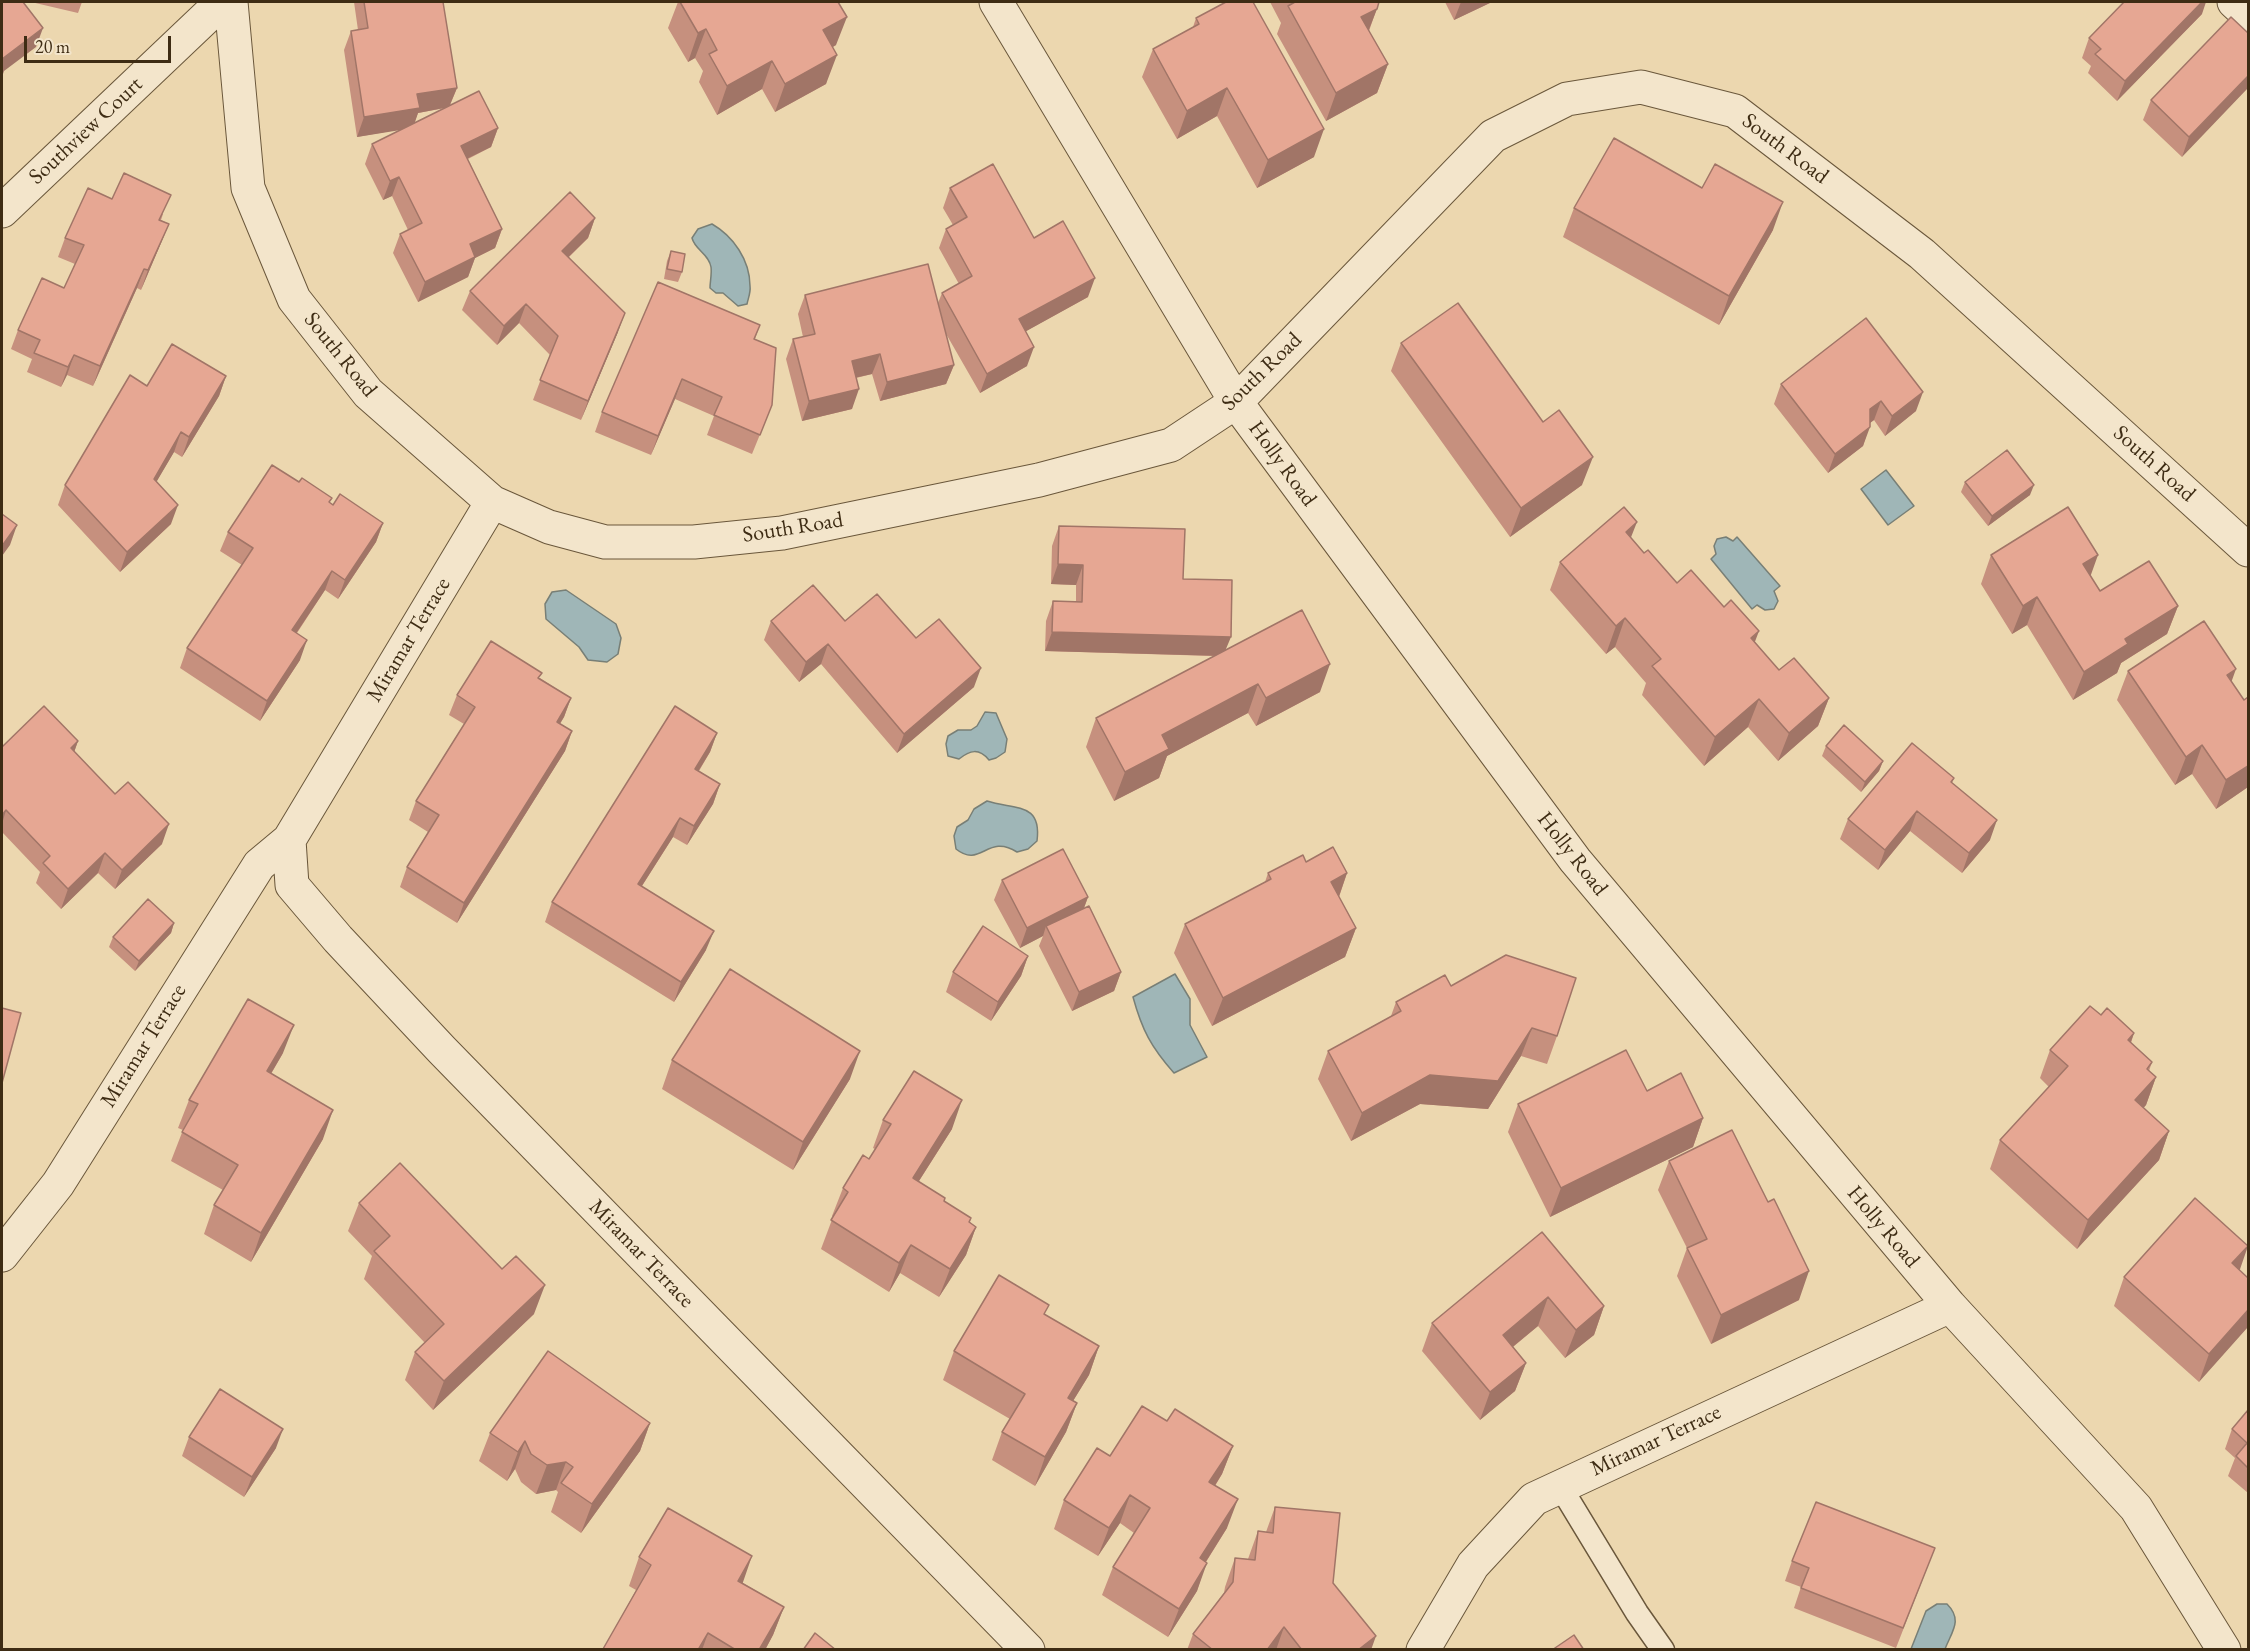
<!DOCTYPE html>
<style>
body{margin:0}
#map{position:relative;width:2250px;height:1651px;overflow:hidden;background:#ecd7af;font-family:"EB Garamond",serif}
canvas{display:block}
.frame{position:absolute;inset:0;border:3px solid #3e2c14;pointer-events:none}
.scale{position:absolute;left:24px;top:36px;width:147px;height:27px;box-sizing:border-box;border:3px solid #3e2c14;border-top:0;padding-left:8px;font-size:18px;line-height:21px;white-space:nowrap;color:#3e2c14;-webkit-text-stroke:4px #f3e5cb;paint-order:stroke}
</style>
<div id="map">
<canvas width="2250" height="1651"></canvas>
<div class="frame"></div>
<div class="scale">20 m</div>
</div>
<script>
const c = document.querySelector('canvas').getContext('2d');
c.lineJoin = 'round';
function paint(path, color) {
  c.fillStyle = color;
  c.fill(path, 'evenodd');
}
function stroke(path, color, width, dash) {
  c.strokeStyle = color;
  c.lineWidth = width;
  c.lineCap = dash ? 'butt' : 'round';
  c.setLineDash(dash || []);
  c.stroke(path);
}
function label(font, color, halo, rows, align = 'center') {
  c.font = font + ' "EB Garamond",serif';
  c.lineWidth = 6;
  c.setLineDash([]);
  c.textBaseline = 'middle';
  c.strokeStyle = halo;
  c.fillStyle = color;
  for (const [text, x, y, turn = 0] of rows) {
    c.save();
    c.translate(x, y);
    c.rotate((+turn || 0) * Math.PI / 180);
    c.textAlign = isNaN(turn) ? turn : align;
    if (halo) c.strokeText(text, 0, 0);
    c.fillText(text, 0, 0);
    c.restore();
  }
}
const water = new Path2D(`
 M712 224C733 236 750 260 750 286 751 292 748 299 747 304L738 306 723 293H716L710 288C710 282 712 273 711 267 709 254 695 250 692 238L698 229Z
 M1886 470 1914 506 1888 525 1861 489Z
 M1726 537 1733 541 1737 537 1780 586 1774 591 1778 601 1774 609 1765 610 1757 605 1752 609 1711 559 1716 554 1714 546 1717 539Z
 M566 590 616 624 621 638 618 654 607 662 588 660 579 647 546 619 545 604 552 592Z
 M985 712 996 713 1007 739 1005 752 996 758 989 760C979 748 970 750 959 759L948 756 946 744 948 736 958 730H971L977 726Z
 M987 801C1015 810 1042 802 1037 841L1028 849 1017 852C987 833 981 869 956 849L954 836 957 827 968 820 974 809Z
 M1175 974 1190 999V1025L1207 1057 1174 1073C1151 1047 1142 1030 1133 997Z
 M1937 1604H1947C1963 1620 1952 1631 1945 1649H1911L1926 1611Z`);
paint(water, '#9fb6b7');
stroke(water, '#787f76', 1.5);
const service = new Path2D(`
 M1560 1486 1637 1613 1663 1650`);
const minor = new Path2D(`
 M231 2 248 188 294 299 368 393 492 502 549 527 605 542H694L782 533 1039 480 1171 445 1236 402 1493 136 1567 99 1641 87 1735 111 1922 254 2248 550
 M996 2 1236 402 1575 860 1950 1306 2136 1508 2224 1650
 M2234 2 2248 15
 M2 211 222 2
 M492 502 289 840 292 885 338 939 442 1050 1028 1650
 M2 1255 58 1184 259 865 289 840
 M1423 1650 1473 1565 1534 1499 1950 1306`);
stroke(service, '#6a573b', 25);
stroke(minor, '#6a573b', 35);
stroke(service, '#f3e5cb', 22);
stroke(minor, '#f3e5cb', 33);
paint(new Path2D(`
 M31 2H82L78 13Z
 M354 2H443L457 88 450 105 498 128 491 147 468 159 502 229 495 248 475 258 468 277 418 302 393 253 400 234 408 230 392 196 383 200 365 164 372 144 402 129 357 137 344 50 351 31 358 30ZM445 108 414 123 418 113Z
 M678 2H838L836 45 833 47 826 84 775 112 762 89 717 115 699 82 703 71 695 58 688 62 668 28Z
 M1270 2H1380H1379L1369 31 1388 64 1377 93 1326 121 1277 34 1281 23Z
 M1445 2H1492L1454 20Z
 M2202 14 2117 101 2088 73 2091 66 2082 58 2089 38Z
 M1196 18 1314 157 1257 188 1217 116 1177 139 1142 77 1153 49 1193 27Z
 M2248 33 2182 157 2143 120 2151 100Z
 M950 188 1034 238 1088 297 1026 331 1027 366 980 393 945 332 954 365 946 384 880 401 872 374 856 378 852 409 802 421 786 359 793 339 803 337 798 314 805 295 938 303 942 293 959 284 939 248 946 229 953 225 943 208Z
 M112 199 163 214 161 220 169 224 161 243 141 290 137 288 93 386 67 375 61 387 27 372 32 359 11 349 18 330 64 288 75 264 58 257 65 238Z
 M1574 208 1773 230 1719 325 1563 237Z
 M595 218 588 238 569 257 618 332 581 420 533 400 550 355 519 323 497 345 462 310 470 291Z
 M671 251 682 272 678 282 664 279 667 261Z
 M1866 318 1916 411 1885 436 1874 420 1870 423 1863 446 1828 473 1774 404 1781 384Z
 M760 325 755 339 772 405 752 454 707 435 714 416 675 399 651 455 595 432 602 412Z
 M1401 343 1582 485 1510 537 1391 371Z
 M226 376 219 396 182 457 174 452 156 482 171 524 120 572 58 505 65 485 147 386Z
 M1965 482 2030 495 1988 526 1961 492Z
 M330 503 383 523 376 542 338 599 325 590 297 633 300 660 260 721 180 668 187 648 242 565 220 551 228 532Z
 M1059 526 1183 579 1226 650 1320 692 1256 726 1248 713 1167 756 1159 778 1114 801 1086 747 1096 718 1214 656 1045 651 1046 621 1053 601 1076 602V585L1051 584 1052 546Z
 M1631 538 1644 553 1677 583 1755 642 1779 670 1829 698 1818 726 1778 761 1748 727 1704 766 1642 695 1646 683 1615 647 1606 654 1550 590 1560 562Z
 M1991 555 2090 576 2100 591 2178 606 2167 634 2121 663 2117 673 2073 700 2027 625 2012 634 1981 584Z
 M771 621H845L916 638 974 687 897 753 821 664 799 682 764 640Z
 M2128 671 2231 682 2244 700 2248 697V787L2216 809 2192 774 2175 785 2117 700Z
 M540 678 571 698 564 717 560 724 572 731 565 751 457 923 400 887 407 867 428 832 409 820 416 801 464 724 449 715 457 695Z
 M717 733 710 752 699 771 720 784 713 804 687 845 673 837 642 886 706 950 674 1002 545 922 552 902Z
 M78 741 74 752 162 844 115 889 98 873 61 909 36 883 40 872 2 832V747Z
 M1826 746 1883 761 1879 771 1861 792 1822 756Z
 M1954 778 1952 783 1990 840 1962 873 1910 831 1878 870 1840 839 1848 819Z
 M1306 862 1347 873 1339 897 1356 928 1345 957 1212 1026 1174 953 1185 924 1265 882 1268 873Z
 M1002 880 1088 897 1084 908 1121 972 1114 991 1072 1011 1039 946 1043 936 1020 948 994 900Z
 M174 923 171 933 135 971 109 947 113 937Z
 M1028 956 1021 976 991 1021 946 992 953 972Z
 M1451 986 1557 1036 1547 1064 1521 1056 1488 1109 1420 1104 1351 1141 1318 1079 1328 1051 1391 1016 1396 1002Z
 M2101 1015 2134 1033 2131 1043 2152 1062 2149 1071 2156 1077 2146 1105 2143 1108 2169 1131 2159 1160 2077 1249 1990 1169 2000 1140 2049 1087 2040 1078 2050 1050Z
 M283 1053 271 1074 323 1139 251 1262 204 1234 214 1205 223 1190 171 1161 183 1130 178 1128 189 1100Z
 M672 1060 850 1079 793 1170 662 1089Z
 M1647 1091 1703 1118 1693 1147 1550 1217 1508 1132 1518 1104Z
 M883 1120 952 1129 919 1181 944 1201 971 1218 970 1222 976 1227 966 1255 939 1297 900 1273 889 1292 821 1249 833 1217 832 1216 843 1188 869 1159 875 1149 873 1148Z
 M1669 1161 1799 1300 1711 1344 1677 1276 1687 1248 1658 1190Z
 M359 1203 534 1314 433 1410 405 1380 415 1352 425 1343 364 1279 372 1256 348 1231Z
 M1542 1232 1604 1306 1594 1335 1565 1358 1538 1326 1513 1347 1526 1363 1515 1391 1480 1420 1422 1351 1432 1323Z
 M2239 1270 2248 1278 2199 1382 2114 1306 2124 1277Z
 M1045 1315 1099 1346 1089 1375 1073 1401 1077 1403 1066 1432 1035 1486 992 1460 1002 1432 1010 1419 943 1380 954 1351Z
 M2248 1410V1493L2228 1476 2235 1458 2225 1449 2232 1429Z
 M1167 1421 1233 1446 1222 1474 1215 1486 1227 1528 1206 1562 1197 1591 1168 1637 1102 1595 1113 1567 1134 1533 1120 1523 1098 1556 1054 1529 1064 1500 1110 1456Z
 M650 1423 640 1451 581 1533 551 1512 558 1492 556 1490 536 1494 521 1482 515 1469 507 1481 479 1461 490 1433Z
 M189 1437 276 1448 244 1497 182 1456Z
 M1275 1507 1333 1583 1371 1650H1187L1193 1634 1224 1593 1225 1587 1235 1558 1248 1559 1258 1531 1266 1532Z
 M1935 1548 1896 1648 1794 1608 1801 1587 1785 1581 1792 1561Z
 M639 1557 743 1583 784 1607 773 1635 765 1650H603L636 1590 629 1586Z`), '#c6907e');
paint(new Path2D(`
 M1461 2H1492L1454 20Z
 M2202 2H2206L2202 14 2117 101 2125 81Z
 M1377 9 1366 37 1361 17Z
 M847 17 836 45 813 58 823 30Z
 M43 28 36 47 4 71 2 77V59Z
 M706 29 695 58 688 62 698 33Z
 M837 55 826 84 775 112 785 84Z
 M772 61 762 89 717 115 727 86Z
 M1388 64 1377 93 1326 121 1336 93Z
 M2248 76V88L2182 157 2189 137Z
 M457 88 449 107 418 113 413 128 357 137 364 117 417 94Z
 M1227 88 1217 116 1177 139 1187 111Z
 M498 128 491 147 454 165 461 146Z
 M1324 129 1314 157 1257 188 1268 160Z
 M399 177 392 196 383 200 390 181Z
 M1783 202 1773 230 1719 325 1729 296Z
 M595 218 588 238 555 270 562 251Z
 M169 224 161 243 141 290 148 270Z
 M502 229 495 248 475 258 468 277 418 302 425 282 470 244Z
 M144 269 137 288 93 386 100 366Z
 M1095 278 1088 297 1012 339 1019 319Z
 M526 304 519 323 497 345 504 326Z
 M625 313 618 332 581 420 588 401Z
 M1034 347 1027 366 980 393 987 374Z
 M880 354 872 374 845 380 852 361Z
 M74 355 67 375 61 387 68 367Z
 M954 365 946 384 880 401 887 382Z
 M226 376 219 396 182 457 189 437Z
 M682 379 675 399 651 455 658 436Z
 M859 389 852 409 802 421 809 401Z
 M1923 392 1916 411 1885 436 1892 416Z
 M1881 401 1874 420 1863 428 1870 409Z
 M1870 427 1863 446 1828 473 1835 454Z
 M181 432 174 452 147 498 154 479Z
 M1593 457 1582 485 1510 537 1521 508Z
 M2034 485 2030 495 1988 526 1992 516Z
 M178 505 171 524 120 572 127 552Z
 M1637 522 1626 550V532Z
 M383 523 376 542 338 599 345 580Z
 M17 525 10 545 2 556V546Z
 M2098 555 2088 583 2083 564Z
 M1058 564 1083 565 1076 585 1051 584Z
 M332 571 325 590 285 650 292 630Z
 M2037 597 2027 625 2012 634 2023 606Z
 M2178 606 2167 634 2121 663 2117 673 2073 700 2084 672 2125 639Z
 M1625 618 1615 647 1606 654 1616 626Z
 M1759 631 1748 660 1751 638Z
 M1052 632 1231 637 1223 656 1045 651Z
 M307 640 300 660 260 721 267 701Z
 M828 644 821 664 799 682 806 662Z
 M1330 664 1320 692 1256 726 1266 698Z
 M981 668 974 687 897 753 904 734Z
 M2236 669 2226 697 2227 675Z
 M1258 684 1248 713 1167 756 1159 778 1114 801 1125 772 1162 735Z
 M571 698 564 717 549 741 557 722Z
 M1829 698 1818 726 1778 761 1789 733Z
 M1759 699 1748 727 1704 766 1715 737Z
 M572 731 565 751 457 923 464 903Z
 M717 733 710 752 688 788 695 769Z
 M78 741 71 761V748Z
 M2202 745 2192 774 2175 785 2186 757Z
 M1883 761 1879 771 1861 792 1865 782Z
 M2248 766V787L2216 809 2226 780Z
 M720 784 713 804 687 845 694 826Z
 M6 810 2 824V815Z
 M1917 811 1910 831 1878 870 1885 850Z
 M680 818 673 837 631 903 638 884Z
 M1997 820 1990 840 1962 873 1969 853Z
 M169 824 162 844 115 889 122 870Z
 M105 853 98 873 61 909 68 889Z
 M1347 873 1337 902 1331 882Z
 M1088 897 1081 916 1046 926 1043 936 1020 948 1027 928Z
 M174 923 171 933 135 971 139 961Z
 M1356 928 1345 957 1212 1026 1223 998Z
 M714 931 706 950 674 1002 681 982Z
 M1028 956 1021 976 991 1021 998 1002Z
 M1121 972 1114 991 1072 1011 1079 992Z
 M294 1025 283 1053 256 1099 267 1071Z
 M1532 1028 1521 1056 1488 1109 1420 1104 1351 1141 1362 1113 1430 1075Z
 M2134 1033 2124 1061 2128 1040Z
 M860 1051 850 1079 793 1170 803 1142Z
 M2156 1077 2146 1105 2125 1129 2135 1100Z
 M962 1100 952 1129 903 1206 913 1178Z
 M333 1110 323 1139 251 1262 261 1233Z
 M1703 1118 1693 1147 1550 1217 1561 1188Z
 M2169 1131 2159 1160 2077 1249 2088 1220Z
 M976 1227 966 1255 939 1297 950 1269Z
 M911 1245 900 1273 889 1292 899 1263Z
 M2248 1246 2238 1275 2232 1263Z
 M1809 1271 1799 1300 1711 1344 1721 1315Z
 M545 1285 534 1314 433 1410 444 1381Z
 M1548 1297 1538 1326 1493 1363 1503 1335Z
 M1604 1306 1594 1335 1565 1358 1576 1330Z
 M2248 1310V1327L2199 1382 2209 1354Z
 M1099 1346 1089 1375 1057 1427 1068 1398Z
 M1526 1363 1515 1391 1480 1420 1490 1392Z
 M1077 1403 1066 1432 1035 1486 1045 1457Z
 M650 1423 640 1451 581 1533 592 1504Z
 M283 1429 276 1448 244 1497 252 1477Z
 M525 1441 515 1469 507 1481 518 1452Z
 M1233 1446 1222 1474 1199 1511 1209 1482Z
 M566 1462 556 1490 536 1494 547 1465Z
 M1130 1495 1120 1523 1098 1556 1109 1528Z
 M1238 1499 1227 1528 1190 1587 1200 1558Z
 M752 1556 742 1585 738 1581Z
 M1207 1563 1197 1591 1168 1637 1179 1609Z
 M784 1607 773 1635 765 1650H759Z
 M1284 1627 1276 1650H1267Z
 M708 1633 702 1650H698Z
 M1376 1636 1371 1650H1358Z`), '#a17567');
const building = new Path2D(`
 M2 2H23L43 28 2 59Z
 M364 2H443L457 88 417 94 420 108 364 117 351 31 368 28Z
 M680 2H838L847 17 823 30 837 55 785 84 772 61 727 86 709 54 717 50 706 29 698 33Z
 M1226 2H1253L1324 129 1268 160 1227 88 1187 111 1153 49 1199 24 1196 18Z
 M1295 2H1379L1377 9 1361 17 1388 64 1336 93 1288 6Z
 M2124 2H2202L2125 81 2095 54 2101 49 2089 38Z
 M2231 17 2248 33V76L2189 137 2151 100Z
 M479 91 498 128 461 146 502 229 470 244 475 257 425 282 400 234 422 223 399 177 390 181 372 144Z
 M1614 138 1702 188 1715 164 1783 202 1729 296 1574 208Z
 M993 164 1034 238 1063 221 1095 278 1019 319 1034 347 987 374 942 293 972 276 946 229 967 217 950 188Z
 M124 173 171 195 159 220 169 224 148 270 144 269 100 366 74 355 68 367 34 353 40 340 18 330 42 278 64 288 84 245 65 238 88 188 112 199Z
 M570 192 595 218 562 251 625 313 588 401 540 380 558 336 526 304 504 326 470 291Z
 M671 251 685 254 682 272 667 269Z
 M928 264 954 365 887 382 880 354 852 361 859 389 809 401 793 339 815 334 805 295Z
 M658 282 760 325 754 339 776 348 772 405 760 435 714 415 722 397 682 379 658 436 602 412Z
 M1458 303 1543 422 1559 410 1593 457 1521 508 1401 343Z
 M1866 318 1923 392 1892 416 1881 401 1870 409V427L1835 454 1781 384Z
 M172 344 226 376 189 437 181 432 154 479 178 505 127 552 65 485 130 375 147 386Z
 M2007 450 2034 485 1992 516 1965 482Z
 M272 465 299 482 302 478 332 498 329 502 333 505 340 494 383 523 345 580 332 571 292 630 307 640 267 701 187 648 253 548 228 532Z
 M1624 507 1637 522 1626 532 1644 553 1648 550 1677 583 1691 570 1724 607 1731 600 1759 631 1751 638 1779 670 1794 658 1829 698 1789 733 1759 699 1715 737 1652 666 1661 659 1625 618 1616 626 1560 562Z
 M2068 507 2098 555 2083 564 2100 591 2149 561 2178 606 2125 639 2128 644 2084 672 2037 597 2023 606 1991 555Z
 M2 514 17 525 2 546Z
 M1059 526 1185 529 1183 579 1232 580 1231 637 1052 632 1053 601 1082 602 1083 565 1058 564Z
 M813 585 845 621 877 594 916 638 939 619 981 668 904 734 828 644 806 662 771 621Z
 M1302 610 1330 664 1266 698 1258 684 1162 735 1169 749 1125 772 1096 718Z
 M2204 621 2236 669 2227 675 2244 700 2248 697V766L2226 780 2202 745 2186 757 2128 671Z
 M491 641 542 673 538 678 571 698 557 722 572 731 464 903 407 867 439 815 416 801 475 707 457 695Z
 M44 706 78 741 71 748 115 794 128 782 169 824 122 870 105 853 68 889 43 863 50 856 6 810 2 815V747Z
 M675 706 717 733 695 769 720 784 694 826 680 818 638 884 714 931 681 982 552 902Z
 M1844 725 1883 761 1865 782 1826 746Z
 M1912 743 1954 778 1951 782 1997 820 1969 853 1917 811 1885 850 1848 819Z
 M1333 847 1347 873 1331 882 1356 928 1223 998 1185 924 1271 879 1268 873 1303 855 1306 862Z
 M1063 849 1088 897 1027 928 1002 880Z
 M148 899 174 923 139 961 113 937Z
 M1089 906 1121 972 1079 992 1046 926Z
 M983 926 1028 956 998 1002 953 972Z
 M1506 955 1576 978 1557 1036 1532 1028 1498 1081 1430 1075 1362 1113 1328 1051 1401 1011 1396 1002 1445 975 1451 986Z
 M730 969 860 1051 803 1142 672 1060Z
 M248 999 294 1025 267 1071 333 1110 261 1233 214 1205 238 1165 182 1132 198 1104 189 1100Z
 M2090 1006 2101 1015 2107 1008 2134 1033 2128 1040 2152 1062 2147 1069 2156 1077 2135 1100 2169 1131 2088 1220 2000 1140 2068 1066 2050 1050Z
 M2 1008 21 1013 2 1083Z
 M1626 1050 1647 1091 1681 1073 1703 1118 1561 1188 1518 1104Z
 M914 1071 962 1100 913 1178 945 1198 944 1201 971 1218 969 1222 976 1227 950 1269 911 1245 899 1263 831 1220 848 1192 843 1188 863 1155 869 1159 891 1124 883 1120Z
 M1732 1130 1768 1202 1774 1199 1809 1271 1721 1315 1687 1248 1707 1239 1669 1161Z
 M400 1163 502 1269 516 1256 545 1285 444 1381 415 1352 444 1324 374 1251 390 1236 359 1203Z
 M2195 1198 2248 1246 2232 1263 2248 1278V1310L2209 1354 2124 1277Z
 M1542 1232 1604 1306 1576 1330 1548 1297 1503 1335 1526 1363 1490 1392 1432 1323Z
 M999 1275 1049 1305 1044 1314 1099 1346 1068 1398 1077 1403 1045 1457 1002 1432 1025 1394 954 1351Z
 M548 1351 650 1423 592 1504 561 1483 573 1467 566 1462 547 1465 531 1454 525 1441 518 1452 490 1433Z
 M220 1389 283 1429 252 1477 189 1437Z
 M1142 1406 1167 1421 1175 1409 1233 1446 1209 1482 1238 1499 1200 1558 1207 1563 1179 1609 1113 1567 1150 1508 1130 1495 1109 1528 1064 1500 1097 1448 1110 1456Z
 M2248 1410V1468L2236 1456 2247 1443 2232 1429Z
 M1816 1502 1935 1548 1903 1628 1801 1588 1809 1568 1792 1561Z
 M1275 1507 1340 1513 1333 1583 1376 1636 1358 1650H1302L1284 1627 1267 1650H1213L1193 1634 1233 1582 1235 1558 1255 1560 1258 1531 1273 1533Z
 M668 1508 752 1556 738 1581 784 1607 759 1650H736L708 1633 698 1650 603 1649 651 1565 639 1557Z
 M815 1633 836 1650H803Z
 M1574 1635 1584 1650H1552Z`);
paint(building, '#e6a793');
stroke(building, '#a17567', 1.5);
label('22px', '#3e2c14', '#f3e5cb', [
 ["Southview Court",86,131,-43],
 ["South Road",1785,149,37],
 ["South Road",340,355,51],
 ["South Road",1262,372,-44],
 ["Holly Road",1282,464,54],
 ["South Road",2154,464,42],
 ["South Road",793,528,-9],
 ["Miramar Terrace",409,640,-59],
 ["Holly Road",1572,854,52],
 ["Miramar Terrace",144,1046,-58],
 ["Holly Road",1883,1227,50],
 ["Miramar Terrace",641,1254,46],
 ["Miramar Terrace",1656,1441,-25]
]);
</script>
